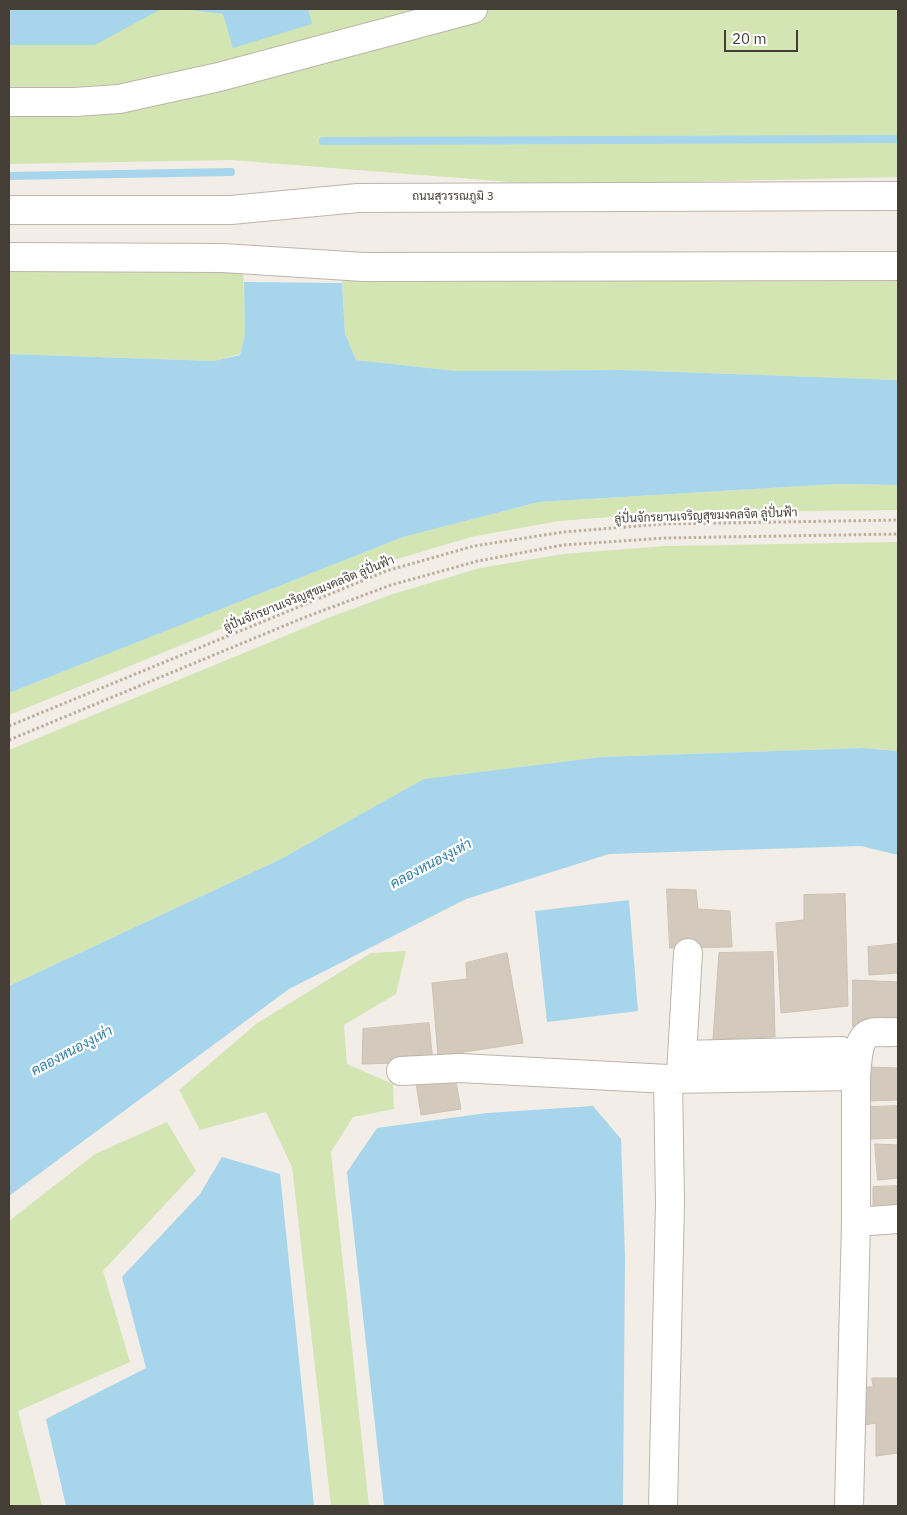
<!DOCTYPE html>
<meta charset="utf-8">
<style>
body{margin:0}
#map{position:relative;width:907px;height:1515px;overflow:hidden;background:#f2eee7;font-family:"IBM Plex Sans",sans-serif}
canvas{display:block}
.frame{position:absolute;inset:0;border:10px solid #453e36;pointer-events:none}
.scale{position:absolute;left:724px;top:30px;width:74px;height:22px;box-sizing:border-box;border:2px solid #453e36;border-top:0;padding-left:6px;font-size:15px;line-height:18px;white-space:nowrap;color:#453e36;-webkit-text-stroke:4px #fff;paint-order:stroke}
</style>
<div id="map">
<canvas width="907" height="1515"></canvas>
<div class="frame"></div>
<div class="scale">20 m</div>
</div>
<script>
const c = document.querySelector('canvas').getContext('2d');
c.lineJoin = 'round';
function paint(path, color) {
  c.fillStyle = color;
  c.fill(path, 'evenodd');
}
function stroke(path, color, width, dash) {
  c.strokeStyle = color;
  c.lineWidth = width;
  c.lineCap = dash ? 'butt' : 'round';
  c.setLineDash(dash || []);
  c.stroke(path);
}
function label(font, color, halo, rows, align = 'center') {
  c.font = font + ' "IBM Plex Sans",Sarabun,sans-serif';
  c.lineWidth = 4.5;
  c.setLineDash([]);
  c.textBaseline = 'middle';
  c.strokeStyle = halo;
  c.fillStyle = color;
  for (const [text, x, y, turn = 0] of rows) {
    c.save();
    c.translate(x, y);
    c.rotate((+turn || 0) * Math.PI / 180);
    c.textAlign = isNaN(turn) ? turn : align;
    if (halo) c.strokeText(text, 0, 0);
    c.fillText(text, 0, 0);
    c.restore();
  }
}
paint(new Path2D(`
 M9 9H898V177L548 185 231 160 9 164Z
 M341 261 898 273V380L622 370 456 371 356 360 345 334Z
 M243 266 245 334 240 354 215 361 9 354V271Z
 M837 484 898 485V510L661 513 559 521 471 537 381 564 9 715V693L403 537 539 502Z
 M898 542V751L863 748 601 757 425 779 281 859 9 986V750L333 616 393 594 480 568 563 554 665 546Z
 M406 951 396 994 344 1025 347 1064 393 1084 394 1109 353 1117 331 1152 369 1506H331L292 1167 266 1112 200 1130 179 1090 256 1024 371 953Z
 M167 1122 196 1171 103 1271 130 1362 18 1411 42 1506H9V1221L95 1154Z`), '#d2e5b2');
paint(new Path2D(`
 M9 9H161L95 45H9Z
 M182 9H308L312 24 233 48 223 14Z
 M244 282 342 283 345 334 356 360 456 371 622 370 898 380V485L837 484 539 502 403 537 9 693V354L214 361 240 355 245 334Z
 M863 748 898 751V855L861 846 609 854 466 899 289 989 9 1196V986L281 859 424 779 601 757Z
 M629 900 638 1011 547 1022 535 911Z
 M593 1106 621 1139 625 1256 623 1506H384L347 1172 377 1128 487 1113Z
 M222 1157 280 1174 314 1506H66L46 1419 146 1368 122 1277 200 1194Z`), '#a6d5ec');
stroke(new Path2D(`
 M323 141 898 139
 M9 176 231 172`), '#a6d5ec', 8);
const building = new Path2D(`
 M667 889 696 890 698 909 730 911 732 947 670 948Z
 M845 894 848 1006 781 1013 776 923 804 920V895Z
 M898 944V973L869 975 868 947Z
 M773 952 775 1037 713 1039 719 953Z
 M507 953 523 1043 438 1056 432 983 467 979 466 963Z
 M853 980 898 982V1032L853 1027Z
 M429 1023 433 1062 362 1064 363 1029Z
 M869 1067 898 1068V1100L869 1101Z
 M455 1077 461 1109 421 1115 416 1083Z
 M898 1106V1138L871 1139 870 1107Z
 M875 1144 898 1145V1178L878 1180Z
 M898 1186V1213L873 1214V1187Z
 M872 1378H898V1453L876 1456V1423L864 1425V1387H873Z`);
paint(building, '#d3c9bd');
stroke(building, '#cec0b1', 1);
const minor = new Path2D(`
 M9 102H75L119 99 219 77 473 9
 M9 210H231L358 198 898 196
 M9 257 223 258 364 267 898 266
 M682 1055 841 1051
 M401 1071 460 1068 668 1079 856 1076V1222L849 1506
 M681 1074 688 953
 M856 1076C858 1064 856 1037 871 1033 878 1031 888 1033 895 1032
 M856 1222 898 1219
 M663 1506 670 1203 668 1079`);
stroke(minor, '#bdb5aa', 30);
stroke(new Path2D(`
 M9 726 386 571 474 546 563 532 663 524 898 520
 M9 740 303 618 391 585 478 561 563 545 665 538 898 534`), '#beaf9c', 3, [2.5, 2.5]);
stroke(minor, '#fff', 28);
label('12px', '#453e36', '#fff', [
 ["ถนนสุวรรณภูมิ 3",453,197],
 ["ลู่ปั่นจักรยานเจริญสุขมงคลจิต ลู่ปั่นฟ้า",706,516,-2],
 ["ลู่ปั่นจักรยานเจริญสุขมงคลจิต ลู่ปั่นฟ้า",309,594,-22]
]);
label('italic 14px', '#337da3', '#fff', [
 ["คลองหนองงูเห่า",431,864,-28],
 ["คลองหนองงูเห่า",72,1051,-28]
]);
</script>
